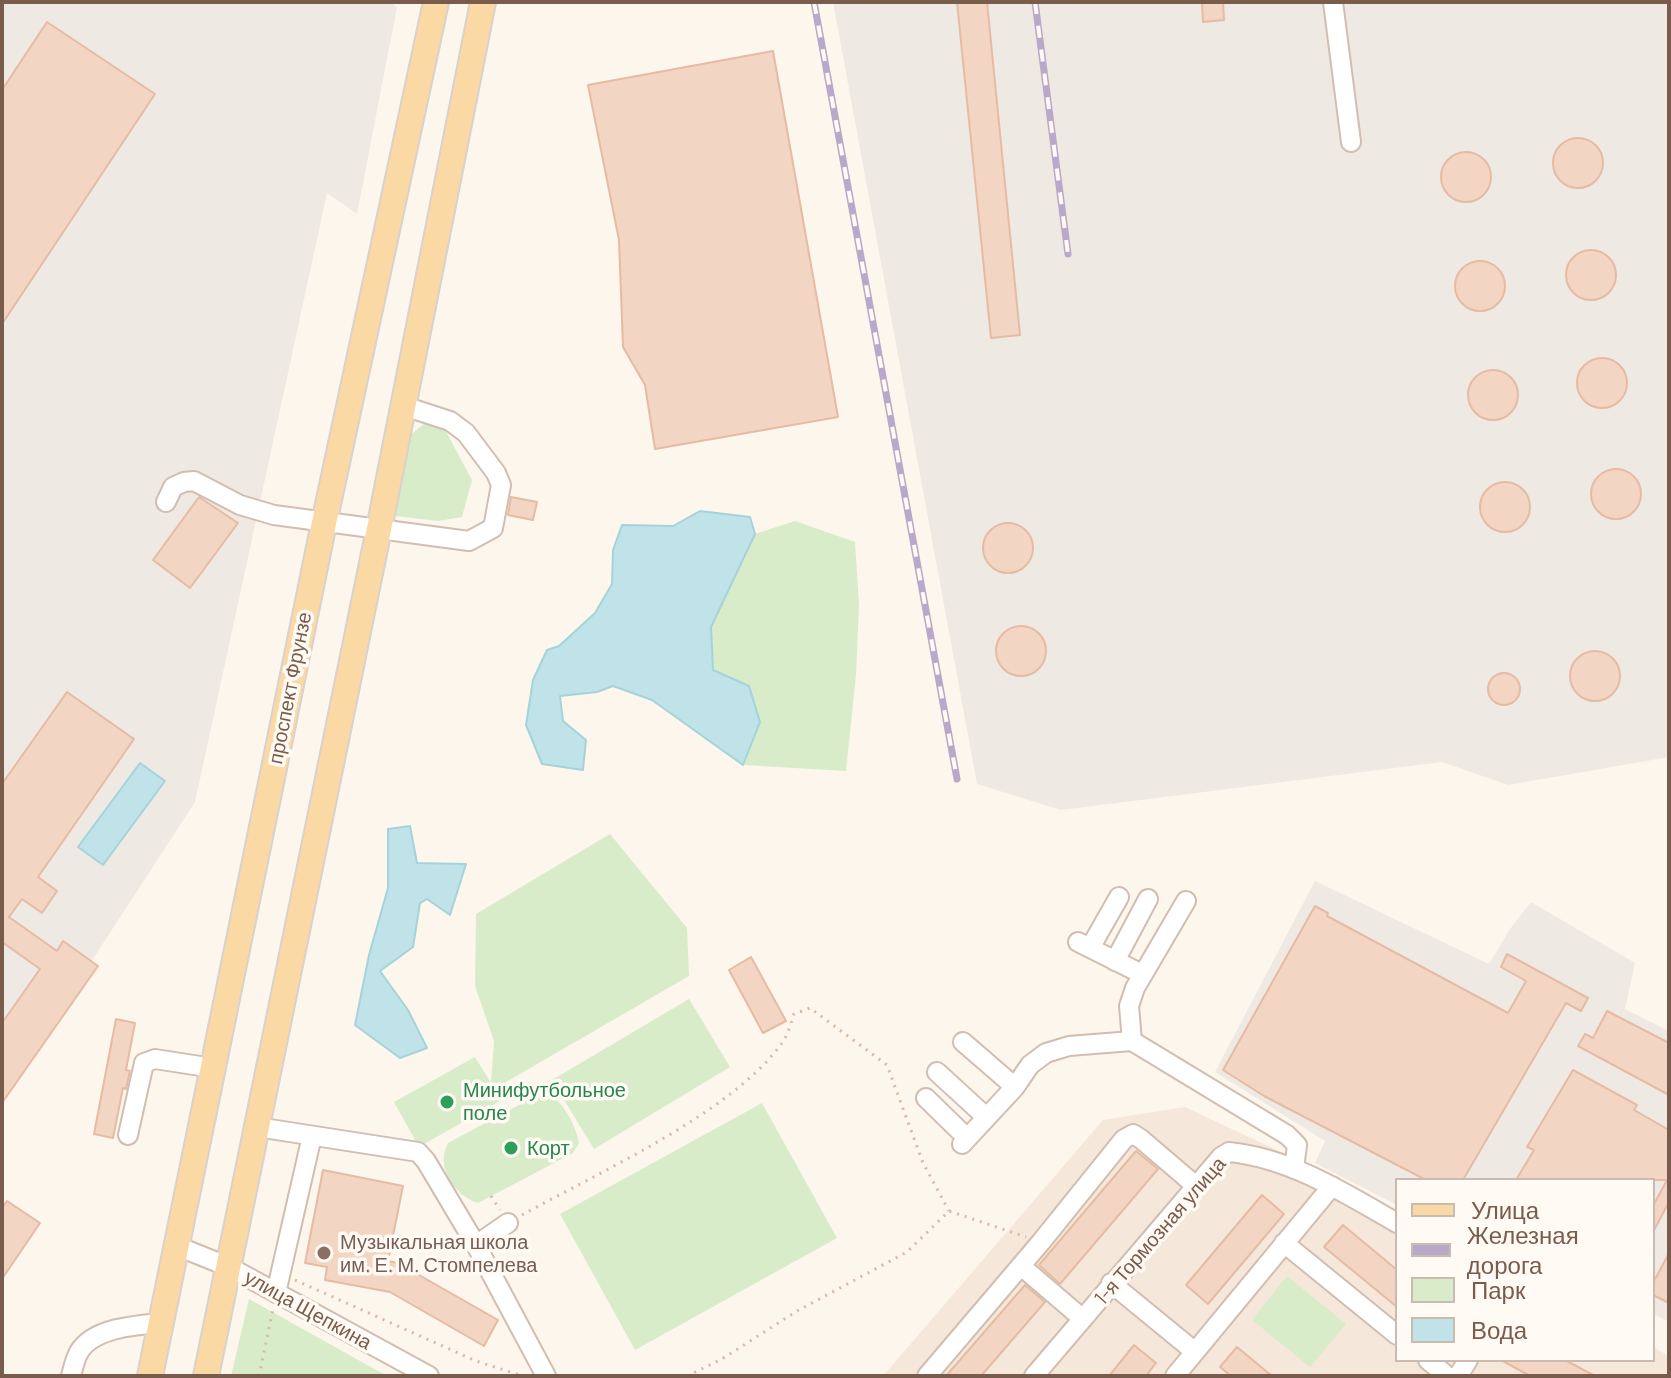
<!DOCTYPE html>
<meta charset="utf-8">
<style>
body{margin:0}
#map{position:relative;width:1671px;height:1378px;overflow:hidden;background:#fdf6ec;font-family:Barlow,sans-serif}
canvas{display:block}
.frame{position:absolute;inset:0;border:4px solid #7a5c4d;pointer-events:none}
.legend{position:absolute;left:1395px;top:1178px;width:260px;height:184px;box-sizing:border-box;background:#fffaf3;border:2px solid #cabbb1;margin:0;padding:10px 14px;list-style:none;font-size:24px;color:#7a5c4d}
.legend li{display:flex;align-items:center;gap:16px;height:40px}
.legend b{width:40px;border:2px solid #cabbb1}
</style>
<div id="map">
<canvas width="1671" height="1378"></canvas>
<div class="frame"></div>
<ul class="legend">
<li><b style="height:10px;background:#fbd9a5"></b>Улица</li>
<li><b style="height:10px;background:#b9a8c9"></b>Железная дорога</li>
<li><b style="height:22px;background:#d8ecc9"></b>Парк</li>
<li><b style="height:22px;background:#bfe3e8"></b>Вода</li>
</ul>
</div>
<script>
const c = document.querySelector('canvas').getContext('2d');
c.lineJoin = 'round';
function paint(path, color) {
  c.fillStyle = color;
  c.fill(path, 'evenodd');
}
function stroke(path, color, width, dash) {
  c.strokeStyle = color;
  c.lineWidth = width;
  c.lineCap = dash ? 'butt' : 'round';
  c.setLineDash(dash || []);
  c.stroke(path);
}
function label(font, color, halo, rows, align = 'center') {
  c.font = font + ' Barlow,sans-serif';
  c.lineWidth = 7;
  c.setLineDash([]);
  c.textBaseline = 'middle';
  c.strokeStyle = halo;
  c.fillStyle = color;
  for (const [text, x, y, turn = 0] of rows) {
    c.save();
    c.translate(x, y);
    c.rotate((+turn || 0) * Math.PI / 180);
    c.textAlign = isNaN(turn) ? turn : align;
    if (halo) c.strokeText(text, 0, 0);
    c.fillText(text, 0, 0);
    c.restore();
  }
}
paint(new Path2D(`
 M1185 1107 1283 1153 1397 1213V1360H1653V1347L1669 1356V1376H883L1103 1120Z`), '#f5e8da');
paint(new Path2D(`
 M2 2H390L397 7 357 214 327 193 195 802 2 1099Z
 M833 2H1669V757L1508 785 1442 762 1061 810 977 784Z
 M1315 881 1489 964 1510 929 1531 902 1635 963 1625 1009 1669 1031V1322L1653 1314V1180H1397V1205L1315 1163 1325 1141 1215 1072Z`), '#efe9e4');
paint(new Path2D(`
 M425 423 443 426 472 480 462 517 438 521 395 516 409 436Z
 M795 521 855 542 859 604 856 675 846 771 743 765 760 722 729 676 713 670 711 627 755 534Z
 M610 834 687 928 689 976 494 1089 500 1101 419 1147 394 1102 475 1057 491 1083 494 1041 475 986 476 914Z
 M689 999 730 1067 594 1149 552 1080Z
 M549 1093C564 1104 576 1125 579 1143L573 1153 478 1203C454 1196 435 1166 448 1143L539 1094Z
 M762 1103 837 1238 635 1350 560 1214Z
 M1287 1276 1346 1324 1310 1367 1252 1320Z
 M249 1299 387 1376H231Z`), '#d8ecc9');
const water = new Path2D(`
 M700 511 750 517 755 534 711 627 713 670 749 686 760 722 743 765 652 700 613 686 597 692 560 696 563 721 586 740 583 770 542 764 526 725 533 680 547 650 559 646 595 613 612 584 613 550 622 525 673 526Z
 M140 763 165 781 103 865 78 847Z
 M410 826 417 863 466 864 450 915 427 899 420 903 413 947 380 971 408 1010 427 1048 400 1058 355 1025 369 955 388 888V829Z`);
paint(water, '#bfe3e8');
stroke(water, '#a5d3da', 2);
const building = new Path2D(`
 M957 2H987L1020 335 991 338Z
 M1202 2H1223L1224 20 1203 22Z
 M47 22 155 94 2 324V90Z
 M773 51 838 417 655 449 645 385 623 347 619 240 588 85Z
 M1553 163a25 25 0 1 1 50 0a25 25 0 1 1-50 0Z
 M1441 177a25 25 0 1 1 50 0a25 25 0 1 1-50 0Z
 M1566 275a25 25 0 1 1 50 0a25 25 0 1 1-50 0Z
 M1455 286a25 25 0 1 1 50 0a25 25 0 1 1-50 0Z
 M1577 383a25 25 0 1 1 50 0a25 25 0 1 1-50 0Z
 M1468 395a25 25 0 1 1 50 0a25 25 0 1 1-50 0Z
 M1591 494a25 25 0 1 1 50 0a25 25 0 1 1-50 0Z
 M1480 507a25 25 0 1 1 50 0a25 25 0 1 1-50 0Z
 M199 497 238 523 190 588 153 560Z
 M511 497 537 502 533 520 508 515Z
 M983 548a25 25 0 1 1 50 0a25 25 0 1 1-50 0Z
 M996 651a25 25 0 1 1 50 0a25 25 0 1 1-50 0Z
 M1570 676a25 25 0 1 1 50 0a25 25 0 1 1-50 0Z
 M1488 689a16 16 0 1 1 32 0a16 16 0 1 1-32 0Z
 M67 692 134 739 38 877 57 891 42 913 22 899 9 917 57 951 63 941 98 966 2 1103V1023L40 969 2 942V784Z
 M1315 906 1328 913 1327 916 1508 1013 1526 981 1501 967 1507 954 1588 998 1581 1011 1566 1003 1463 1180H1426L1264 1096 1223 1070Z
 M751 957 786 1021 763 1033 729 970Z
 M1607 1011 1669 1043V1095L1578 1046 1585 1034 1593 1038Z
 M116 1019 135 1023 126 1070 130 1071 126 1089 123 1088 113 1138 94 1134Z
 M1573 1070 1637 1105 1634 1110 1669 1130V1202L1653 1232V1206L1667 1180H1516L1534 1150 1527 1147Z
 M1136 1151 1158 1169 1060 1284 1039 1265Z
 M323 1170 403 1186 388 1261 398 1263 498 1320 484 1346 390 1292 325 1280 327 1267 305 1263Z
 M1262 1195 1284 1214 1208 1304 1186 1285Z
 M7 1201 40 1223 2 1279V1208Z
 M1343 1225 1397 1270V1307L1324 1247Z
 M1669 1253V1303L1653 1295V1283Z
 M1025 1285 1045 1302 981 1376H946Z
 M1134 1345 1156 1363 1146 1376H1109Z
 M1237 1347 1272 1376H1231L1220 1367Z
 M1501 1360H1565L1595 1376H1530Z`);
paint(building, '#f3d5c3');
stroke(building, '#e6bba3', 2);
const minor = new Path2D(`
 M1333 2 1351 142
 M166 502 173 487 184 482 194 481 240 505 274 515 469 541 493 528 501 485 496 473 466 433 450 421 404 406
 M1186 901 1135 988 1129 1006 1132 1041 1287 1135 1297 1145 1294 1169
 M1078 942 1142 974
 M1090 948 1119 897
 M1115 961 1148 899
 M963 1042 1015 1087
 M937 1072 986 1117
 M926 1098 967 1138
 M257 1127 418 1152 426 1161 476 1245 546 1376
 M128 1135 144 1063 155 1059 213 1068
 M962 1144 1015 1087 1030 1065 1046 1053 1069 1046 1132 1041
 M1284 1243 1397 1335
 M476 1245 508 1223
 M177 1246 229 1267 429 1376
 M1021 1266 1083 1319
 M1111 1283 1194 1351
 M276 1293 312 1136
 M1428 1360 1447 1376
 M71 1376C73 1368 75 1359 79 1352 93 1328 136 1325 161 1323
 M927 1376 1041 1242 1124 1139 1133 1134 1141 1139 1196 1186
 M1034 1376 1221 1157 1229 1152C1290 1158 1345 1193 1397 1223
 M1175 1376 1332 1186
 M1458 1376 1468 1360`);
const major = new Path2D(`
 M150 1376 324 523 436 2
 M206 1376 379 529 483 2`);
stroke(minor, '#d1beb0', 22);
stroke(major, '#dad1cd', 28);
stroke(new Path2D(`
 M491 1196 500 1210
 M522 1215C599 1172 732 1113 782 1043 788 1035 791 1023 794 1014L810 1008 887 1065 923 1163 949 1211
 M295 1280 476 1361 523 1376
 M259 1376 273 1309
 M687 1376 722 1359 797 1311 907 1252 949 1211 1026 1237`), '#d9b8a5', 3, [2, 6]);
stroke(minor, '#fff', 18);
stroke(major, '#fbd9a5', 24);
const rail = new Path2D(`
 M814 2 957 779
 M1035 2 1068 254`);
stroke(rail, '#b9a8c9', 7);
stroke(rail, '#fffaf3', 4, [12]);
for (const [x, y, r, color] of [
 [447,1102,8,"#2e9e5b"],
 [511,1148,8,"#2e9e5b"],
 [324,1253,8,"#8d6e63"]
]) {
  const dot = new Path2D();
  dot.arc(x, y, r, 0, 2 * Math.PI);
  c.fillStyle = color;
  c.fill(dot);
  stroke(dot, '#fffaf3', 3);
}
label('20px', '#7a5c4d', '#fffaf3', [
 ["проспект Фрунзе",290,688,-79],
 ["1-я Тормозная улица",1160,1231,-49],
 ["улица Щепкина",308,1310,29]
]);
label('20px', '#27864d', '#fffaf3', [
 ["Минифутбольное",463,1090],
 ["поле",463,1113],
 ["Корт",527,1148]
], 'left');
label('20px', '#785e54', '#fffaf3', [
 ["Музыкальная школа",340,1242],
 ["им. Е. М. Стомпелева",340,1265]
], 'left');
</script>
